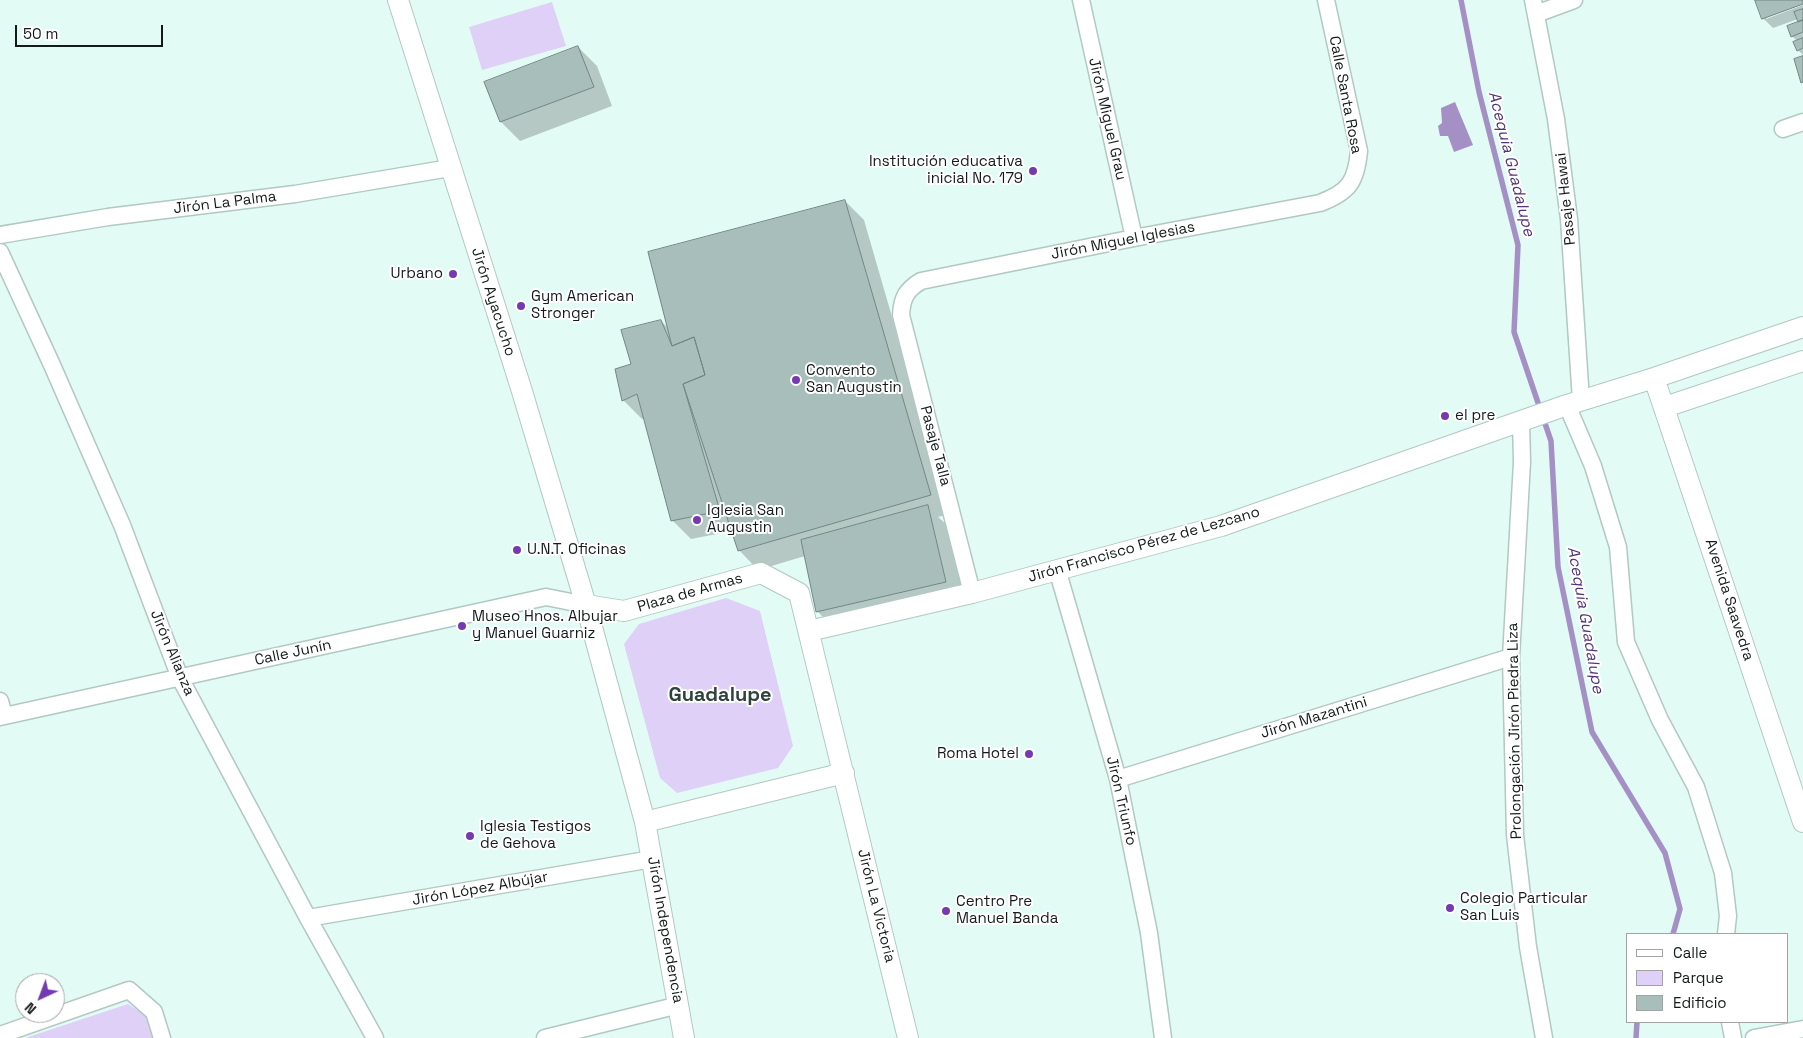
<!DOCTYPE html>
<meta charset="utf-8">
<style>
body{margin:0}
#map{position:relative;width:1803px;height:1038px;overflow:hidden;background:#e3fbf5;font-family:"Space Grotesk",sans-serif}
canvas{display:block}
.legend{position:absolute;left:1626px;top:933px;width:162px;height:90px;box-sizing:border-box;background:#fff;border:1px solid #a1a4a3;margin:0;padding:6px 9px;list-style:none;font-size:15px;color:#131b1a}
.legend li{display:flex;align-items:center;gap:10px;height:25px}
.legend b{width:25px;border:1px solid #a1a4a3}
.north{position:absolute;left:15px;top:973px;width:50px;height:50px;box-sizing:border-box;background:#fff;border:1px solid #a1a4a3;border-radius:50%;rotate:223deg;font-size:14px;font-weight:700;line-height:20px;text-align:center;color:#131b1a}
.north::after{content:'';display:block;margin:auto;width:18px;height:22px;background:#743ab0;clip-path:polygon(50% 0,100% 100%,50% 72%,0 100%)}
.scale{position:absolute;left:15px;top:25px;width:148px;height:22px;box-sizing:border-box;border:2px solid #131b1a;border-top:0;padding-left:6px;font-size:15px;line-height:18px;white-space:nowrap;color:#131b1a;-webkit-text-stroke:4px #fff;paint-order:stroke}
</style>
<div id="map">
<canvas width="1803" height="1038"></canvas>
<ul class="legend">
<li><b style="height:6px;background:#fff"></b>Calle</li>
<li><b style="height:14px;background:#dfd0f7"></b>Parque</li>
<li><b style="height:14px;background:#a7beba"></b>Edificio</li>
</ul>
<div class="north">N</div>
<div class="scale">50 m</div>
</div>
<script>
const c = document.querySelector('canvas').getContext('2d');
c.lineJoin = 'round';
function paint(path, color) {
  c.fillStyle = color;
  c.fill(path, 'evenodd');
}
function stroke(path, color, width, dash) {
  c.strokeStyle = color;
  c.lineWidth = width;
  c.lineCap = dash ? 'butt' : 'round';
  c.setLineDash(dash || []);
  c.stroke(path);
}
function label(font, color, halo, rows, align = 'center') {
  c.font = font + ' "Space Grotesk",sans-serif';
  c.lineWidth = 4;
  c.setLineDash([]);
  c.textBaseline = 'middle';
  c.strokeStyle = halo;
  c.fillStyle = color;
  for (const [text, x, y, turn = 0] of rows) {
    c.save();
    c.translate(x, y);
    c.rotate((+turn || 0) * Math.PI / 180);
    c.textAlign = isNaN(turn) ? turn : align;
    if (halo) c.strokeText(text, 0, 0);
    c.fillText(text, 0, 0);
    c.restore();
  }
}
paint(new Path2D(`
 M552 2 566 46 482 70 469 27Z
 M726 598 760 611 793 746 778 768 677 793 660 778 624 644 639 624Z
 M128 1004 151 1019 157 1038H25Z`), '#dfd0f7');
paint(new Path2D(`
 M1455 102 1473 145 1454 152 1448 136H1440L1438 126 1442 123 1441 108Z`), '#a590c5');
paint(new Path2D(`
 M1758 0H1803V3L1766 16V19L1803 5V55L1798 50 1797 41 1792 36 1799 23 1798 19 1773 28 1763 18Z
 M578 47 597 66 612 106 520 141 501 122Z
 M845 201 864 220 949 514 938 517 947 525 965 601 836 630 817 611 805 556 758 570 739 550 732 531 691 539 672 520 645 418 642 419 623 400 633 365 661 321 669 329Z`), '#0003');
stroke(new Path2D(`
 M1461 0 1479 92 1518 245 1514 332 1551 441 1558 567 1592 732 1665 853 1680 909 1673 934
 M1636 1038 1637 1022`), '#a590c5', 5.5);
const building = new Path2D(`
 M1755 0H1803V4L1762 19Z
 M1803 9V20L1798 22 1794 12Z
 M1803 20V32L1791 37 1787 26Z
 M1803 38V48L1797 51 1793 42Z
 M578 46 594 87 500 122 484 82Z
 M1803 56V82L1801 83 1794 59Z
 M845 200 931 495 738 551 683 384 705 375 694 337 672 346 648 252Z
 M661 320 672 346 694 337 705 375 683 384 720 511 671 521 637 394 622 401 615 369 631 364 621 330Z
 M928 505 946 582 816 612 801 540Z`);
paint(building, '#a7beba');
stroke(building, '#718782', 1);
const minor = new Path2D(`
 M1081 0 1134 238
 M1533 0 1556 119 1569 219 1581 401
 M1536 14 1574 0
 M1783 129 1803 122
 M0 235 108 217 295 194 450 168
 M0 252 52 365 122 525 180 678 308 918 375 1038
 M1567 405 1593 466 1618 547 1626 642 1660 720 1696 787 1723 873 1728 916 1726 934
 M1521 421 1522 462 1511 657 1515 835 1528 947 1544 1038
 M1057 569 1118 779 1149 933 1163 1038
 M972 593 901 315C902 298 906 290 921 281L1134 238 1320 203C1349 192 1356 182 1359 151L1326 0
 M0 701 4 716
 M0 717 546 597 586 605
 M1118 779 1511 657
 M308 918 652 859
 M1730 1022 1733 1038
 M0 1035 129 990 154 1012 162 1038
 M545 1038 679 1005
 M1754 1038 1803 1029`);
const tertiary = new Path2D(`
 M398 0 521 388 586 605 645 822 684 1038
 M1654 378 1803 822
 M1665 407 1803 361
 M586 605 624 611 761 573 799 593 908 1038
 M809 631 972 593 1221 526 1567 405 1654 378 1803 327
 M645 822 844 773`);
stroke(minor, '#b1c8c3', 19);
stroke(tertiary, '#b1c8c3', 22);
stroke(minor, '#fff', 16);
stroke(tertiary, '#fff', 20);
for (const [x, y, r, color] of [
 [1033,171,5,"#743ab0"],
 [453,274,5,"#743ab0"],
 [521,306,5,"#743ab0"],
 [796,380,5,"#743ab0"],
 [1445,416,5,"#743ab0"],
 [697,520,5,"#743ab0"],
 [517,550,5,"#743ab0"],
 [462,626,5,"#743ab0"],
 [1029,754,5,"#743ab0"],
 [470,836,5,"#743ab0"],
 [1450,908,5,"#743ab0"],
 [946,911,5,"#743ab0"]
]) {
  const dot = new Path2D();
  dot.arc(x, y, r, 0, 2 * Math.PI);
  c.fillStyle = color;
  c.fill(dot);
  stroke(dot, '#fff', 2);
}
label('15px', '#131b1a', '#fff', [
 ["Calle Santa Rosa",1345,95,79],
 ["Jirón Miguel Grau",1107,119,77],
 ["Pasaje Hawai",1566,199,-96],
 ["Jirón La Palma",225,203,-7],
 ["Jirón Miguel Iglesias",1123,241,-11],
 ["Jirón Ayacucho",493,302,72],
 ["Pasaje Talla",935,446,75],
 ["Jirón Francisco Pérez de Lezcano",1144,545,-16],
 ["Plaza de Armas",690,593,-16],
 ["Avenida Saavedra",1729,600,72],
 ["Jirón Alianza",172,653,67],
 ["Calle Junín",293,653,-12],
 ["Jirón Mazantini",1314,718,-17],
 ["Prolongación Jirón Piedra Liza",1515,731,-91],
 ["Jirón Triunfo",1121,801,77],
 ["Jirón López Albújar",480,889,-10],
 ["Jirón La Victoria",876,906,76],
 ["Jirón Independencia",665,930,80]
]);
label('15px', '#131b1a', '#fff', [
 ["Institución educativa",1023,162,"right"],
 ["inicial No. 179",1023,179,"right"],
 ["Urbano",443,274,"right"],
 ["Gym American",531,297],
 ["Stronger",531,314],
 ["Convento",806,371],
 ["San Augustin",806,388],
 ["el pre",1455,416],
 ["Iglesia San",707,511],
 ["Augustin",707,528],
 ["U.N.T. Oficinas",527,550],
 ["Museo Hnos. Albujar",472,617],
 ["y Manuel Guarniz",472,634],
 ["Roma Hotel",1019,754,"right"],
 ["Iglesia Testigos",480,827],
 ["de Gehova",480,844],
 ["Colegio Particular",1460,899],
 ["San Luis",1460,916],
 ["Centro Pre",956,902],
 ["Manuel Banda",956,919]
], 'left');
label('italic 16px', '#533577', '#fff', [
 ["Acequia Guadalupe",1511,164,76],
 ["Acequia Guadalupe",1585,620,80]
]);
label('bold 20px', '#2e423e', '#fff', [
 ["Guadalupe",720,696]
]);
</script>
